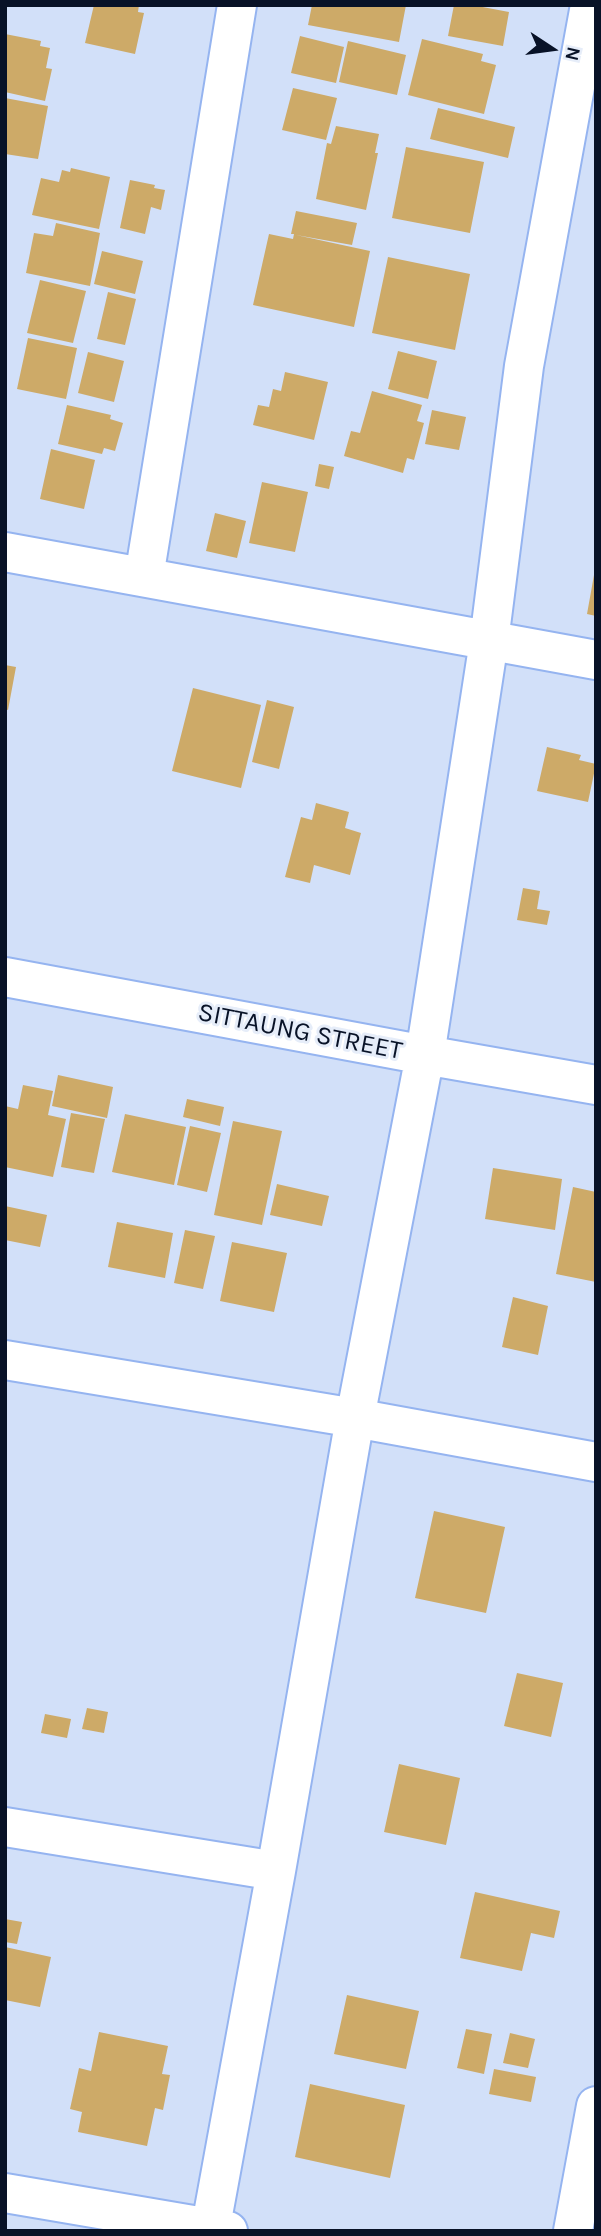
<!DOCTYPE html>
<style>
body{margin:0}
#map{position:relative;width:601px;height:2236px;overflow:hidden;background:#d2e0f9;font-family:Karla,sans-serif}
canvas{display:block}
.frame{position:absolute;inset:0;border:7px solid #081227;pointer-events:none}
.north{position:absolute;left:517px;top:14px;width:70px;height:70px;-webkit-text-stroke:5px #e6edf9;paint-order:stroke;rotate:103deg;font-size:19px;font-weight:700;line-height:28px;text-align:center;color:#081227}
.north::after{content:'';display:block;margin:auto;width:24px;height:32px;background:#081227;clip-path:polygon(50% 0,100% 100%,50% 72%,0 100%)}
</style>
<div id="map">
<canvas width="601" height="2236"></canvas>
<div class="frame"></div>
<div class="north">N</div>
</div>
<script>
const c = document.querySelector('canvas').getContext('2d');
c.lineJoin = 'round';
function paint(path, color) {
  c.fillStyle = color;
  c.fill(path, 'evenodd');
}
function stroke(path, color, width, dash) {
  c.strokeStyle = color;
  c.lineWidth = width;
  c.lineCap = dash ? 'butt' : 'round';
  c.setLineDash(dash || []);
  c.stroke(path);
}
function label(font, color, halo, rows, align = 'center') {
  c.font = font + ' Karla,sans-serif';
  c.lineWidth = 6;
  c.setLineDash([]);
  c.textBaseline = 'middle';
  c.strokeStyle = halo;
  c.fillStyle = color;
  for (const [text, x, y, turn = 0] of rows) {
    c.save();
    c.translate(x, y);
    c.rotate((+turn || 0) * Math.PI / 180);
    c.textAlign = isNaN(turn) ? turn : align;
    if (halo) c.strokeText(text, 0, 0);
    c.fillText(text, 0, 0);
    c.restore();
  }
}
paint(new Path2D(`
 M94 5H139L138 12 144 13 135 54 85 43Z
 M312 5H406L399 42 308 25Z
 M454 5H472L509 12 503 46 448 36Z
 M5 34 41 41 40 46 50 48 46 68 52 69 45 101 5 92Z
 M300 36 344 47 336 83 291 73Z
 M422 39 483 54 481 61 496 65 484 114 408 95Z
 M348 41 406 55 397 95 339 82Z
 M293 88 337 98 326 140 282 130Z
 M5 98 48 106 38 159 5 154Z
 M438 108 515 127 508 158 430 139Z
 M336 126 379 134 375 153H378L366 210 316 199 327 143 331 144Z
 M406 147 484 162 470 233 392 218Z
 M71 168 110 177 99 229 32 215 41 178 59 182 62 170 70 172Z
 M130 180 155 185 154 188 165 190 161 210 151 207 145 234 120 228Z
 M296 211 357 223 352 245 296 235 370 251 354 327 253 305 269 234 293 239 294 234H291Z
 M56 223 100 233 90 286 26 273 34 233 53 236Z
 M102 251 143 261 135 294 94 284Z
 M388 257 470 274 455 350 372 333Z
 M40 280 86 291 73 343 27 333Z
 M108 292 136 299 125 345 97 339Z
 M28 338 77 348 66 399 17 389Z
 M398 351 437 361 428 399 388 389Z
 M88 352 124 361 114 402 78 393Z
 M285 372 328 382 314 440 253 425 258 405 269 407 273 389 281 391Z
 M372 391 422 405 417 421 424 423 414 460 407 458 403 473 344 456 351 431 360 433Z
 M67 405 111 415 110 419 123 423 115 451 104 448 102 454 58 444Z
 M432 410 466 417 459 450 425 444Z
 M51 449 95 460 84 509 40 499Z
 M319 464 334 467 329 489 315 486Z
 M262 482 308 492 295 552 249 543Z
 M215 513 246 521 237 558 206 551Z
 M594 575H596V616L587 614Z
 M5 665 16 667 8 710 5 709Z
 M193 688 261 705 241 788 172 771Z
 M267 700 294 707 279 769 252 762Z
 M547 747 581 755 579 760 596 764 588 802 537 791Z
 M316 803 349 812 345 828 361 833 350 875 314 865 310 883 285 877 301 817 312 820Z
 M523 888 540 891 537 909 550 911 547 925 517 920Z
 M58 1075 113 1087 107 1118 52 1106Z
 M23 1085 53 1091 48 1115 66 1119 53 1177 5 1167V1106L18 1109Z
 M187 1099 224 1107 220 1126 183 1117Z
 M71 1113 105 1119 94 1173 61 1167Z
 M125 1114 186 1127 174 1185 112 1172Z
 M233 1121 282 1131 262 1225 214 1215Z
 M190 1126 221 1133 207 1192 177 1185Z
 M493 1168 562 1179 555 1230 485 1219Z
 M277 1184 329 1196 322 1226 270 1215Z
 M573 1187 596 1192V1282L556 1274Z
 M5 1206 47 1215 40 1247 5 1240Z
 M117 1222 173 1233 165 1278 108 1267Z
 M185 1230 215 1236 203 1289 174 1283Z
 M232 1242 287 1253 274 1312 220 1301Z
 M513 1297 548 1306 538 1355 502 1347Z
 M434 1511 505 1527 486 1613 415 1598Z
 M517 1673 563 1683 551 1737 504 1726Z
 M87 1708 108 1712 104 1733 82 1729Z
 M45 1714 71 1719 67 1738 41 1733Z
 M399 1764 460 1778 446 1845 384 1832Z
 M475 1892 560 1911 554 1938 531 1933 522 1971 460 1958Z
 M5 1919 22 1922 17 1944 5 1942Z
 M5 1947 51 1957 40 2007 5 2000Z
 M347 1995 419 2011 406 2069 334 2054Z
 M466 2029 492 2034 484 2074 457 2068Z
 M99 2032 168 2046 162 2074 170 2075 163 2110 155 2108 147 2146 78 2132 82 2112 70 2109 79 2068 91 2071Z
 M510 2033 535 2039 528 2068 503 2063Z
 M494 2069 536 2077 531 2102 489 2094Z
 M310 2084 405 2105 390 2178 295 2157Z`), '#cdaa68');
const minor = new Path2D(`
 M5 552 596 660
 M144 577 237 5
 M5 977 425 1055 596 1085
 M5 1360 355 1418 596 1462
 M5 1827 276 1871
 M5 2193 228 2231
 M210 2231 276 1871 355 1418 425 1055 489 641 524 366 590 5
 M573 2231 596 2106`);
stroke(minor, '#95b4f0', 42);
stroke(minor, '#fff', 38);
label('26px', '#081227', '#e6edf9', [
 ["SITTAUNG STREET",300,1032,11]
]);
</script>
